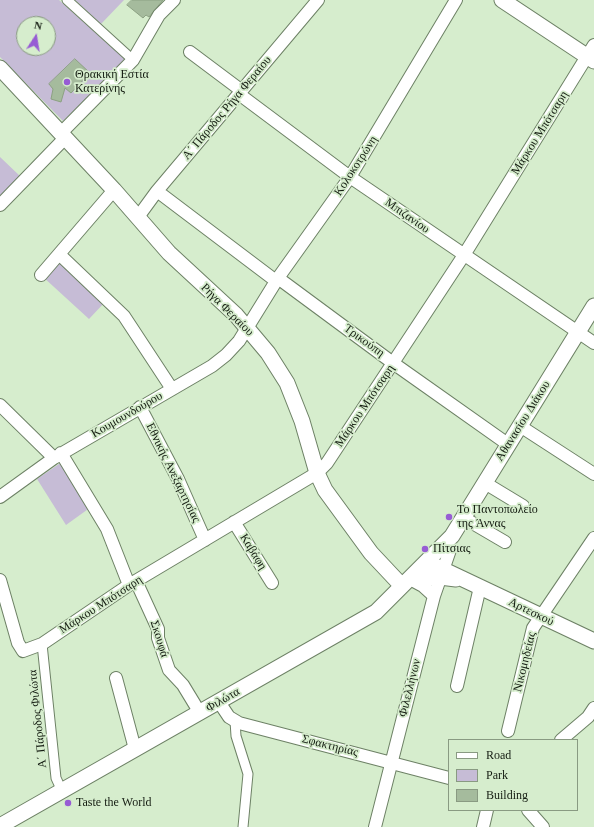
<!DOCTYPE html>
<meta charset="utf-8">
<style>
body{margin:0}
#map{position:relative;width:594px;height:827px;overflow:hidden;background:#d6edcd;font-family:Georgia,serif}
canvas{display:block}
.legend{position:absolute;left:448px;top:739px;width:130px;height:72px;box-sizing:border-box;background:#d6edcd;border:1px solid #899a82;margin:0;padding:5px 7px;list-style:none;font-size:12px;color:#151d12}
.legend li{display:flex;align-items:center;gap:8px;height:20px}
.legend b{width:20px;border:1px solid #899a82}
.north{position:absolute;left:16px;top:16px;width:40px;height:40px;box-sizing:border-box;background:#d6edcd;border:1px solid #899a82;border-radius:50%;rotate:12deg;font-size:11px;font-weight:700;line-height:16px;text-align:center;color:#151d12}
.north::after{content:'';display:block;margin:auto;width:14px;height:18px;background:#975cd4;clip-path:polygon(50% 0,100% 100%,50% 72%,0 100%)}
</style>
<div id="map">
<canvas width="594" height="827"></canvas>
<ul class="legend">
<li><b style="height:5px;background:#fff"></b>Road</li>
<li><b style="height:11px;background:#c6bcd6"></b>Park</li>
<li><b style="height:11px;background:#a5bb9d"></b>Building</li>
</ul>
<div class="north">N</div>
</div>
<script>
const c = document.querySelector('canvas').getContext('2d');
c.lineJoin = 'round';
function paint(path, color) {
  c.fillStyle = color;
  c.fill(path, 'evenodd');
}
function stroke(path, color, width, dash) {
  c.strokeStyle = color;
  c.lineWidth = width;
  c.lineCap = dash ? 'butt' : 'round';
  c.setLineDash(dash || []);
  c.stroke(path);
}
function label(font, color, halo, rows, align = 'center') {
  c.font = font + ' Georgia,serif';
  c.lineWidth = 3.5;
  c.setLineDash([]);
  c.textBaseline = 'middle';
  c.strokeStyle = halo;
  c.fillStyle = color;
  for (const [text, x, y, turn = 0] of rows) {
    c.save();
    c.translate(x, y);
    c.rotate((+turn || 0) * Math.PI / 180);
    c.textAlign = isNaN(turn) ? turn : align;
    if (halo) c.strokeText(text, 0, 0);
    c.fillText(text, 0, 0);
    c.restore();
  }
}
paint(new Path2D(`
 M0 0H59L126 60 63 121 0 57ZM24 24H48V48H24Z
 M75 0H124L101 24Z
 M0 157 21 177 0 198Z
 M58 258 105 302 89 319 42 276Z
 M62 462 91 507 66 525 37 479Z`), '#c6bcd6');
const building = new Path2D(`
 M132 0H163L149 17 146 15 143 18 127 5Z
 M75 59 90 73 71 93 65 88 61 102 51 99 53 89 49 84Z`);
paint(building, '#a5bb9d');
stroke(building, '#8ca183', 1);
const pedestrian = new Path2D(`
 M67 0 133 60
 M42 644 56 778 62 791
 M235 721 236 736 248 774 243 827`);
const minor = new Path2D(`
 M190 52 242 91
 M239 94 350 177 594 343
 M62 132 133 60 159 15 174 0
 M157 191 276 281
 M0 205 66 137
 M138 217 157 191 318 0
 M59 254 124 316 172 389
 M41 275 114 190
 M278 278 393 363 509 445
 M0 405 54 458
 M140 407 178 479 205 540
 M520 426 594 474
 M61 453 107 529 129 585
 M485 483 523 506
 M0 497 54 458 212 366 226 355 239 341 278 278 350 177 456 0
 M464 518 505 542
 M234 522 272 583
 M410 579 423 586 434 596
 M0 580 18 643 23 651 42 644 129 585 317 473 327 463 464 255 594 45
 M136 581 158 629V638L169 670 183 685 200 713
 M116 678 135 749
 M457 686 480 587
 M219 702 229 717 239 723 449 778
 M508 731 533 628 594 538
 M561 740 588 717 594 708
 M528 810 543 827
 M375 827 434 596 450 550
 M483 827 487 810`);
const tertiary = new Path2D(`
 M502 0 594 61
 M0 68 114 190 169 253 236 315 268 353 287 383 302 421 317 473 325 490 371 553 402 586
 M427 562 594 641
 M410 579 440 577 456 579
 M0 826 376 612 452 536 594 306`);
stroke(pedestrian, '#6d8165', 11);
stroke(minor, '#6d8165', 14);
stroke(tertiary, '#6d8165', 17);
stroke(pedestrian, '#fff', 9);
stroke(minor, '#fff', 12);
stroke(tertiary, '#fff', 15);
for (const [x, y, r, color] of [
 [67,82,4,"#975cd4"],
 [449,517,4,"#975cd4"],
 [425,549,4,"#975cd4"],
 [68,803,4,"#975cd4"]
]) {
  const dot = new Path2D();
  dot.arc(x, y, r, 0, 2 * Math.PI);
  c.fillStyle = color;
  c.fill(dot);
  stroke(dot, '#d6edcd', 1.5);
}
label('12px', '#151d12', '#d6edcd', [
 ["Θρακική Εστία",75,75],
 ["Κατερίνης",75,89],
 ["Το Παντοπωλείο",457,510],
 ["της Άννας",457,524],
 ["Πίτσιας",433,549],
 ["Taste the World",76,803]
], 'left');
label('12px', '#151d12', '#d6edcd', [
 ["Α΄ Πάροδος Ρήγα Φεραίου",227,108,-50],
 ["Μάρκου Μπότσαρη",540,133,-58],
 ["Κολοκοτρώνη",356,166,-57],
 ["Μπιζανίου",407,216,35],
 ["Ρήγα Φεραίου",227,310,45],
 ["Τρικούπη",364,341,36],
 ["Μάρκου Μπότσαρη",365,406,-56],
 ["Κουμουνδούρου",127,415,-30],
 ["Αθανασίου Διάκου",523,421,-58],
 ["Εθνικής Ανεξαρτησίας",173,473,64],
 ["Καβάφη",253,552,58],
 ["Μάρκου Μπότσαρη",101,605,-33],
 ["Αρτεσκού",531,612,26],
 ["Σκουφά",159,639,73],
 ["Νικομηδείας",525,662,-76],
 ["Φιλελλήνων",410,688,-76],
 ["Φιλώτα",223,700,-30],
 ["Α΄ Πάροδος Φιλώτα",38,719,-96],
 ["Σφακτηρίας",330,746,14]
]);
</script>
